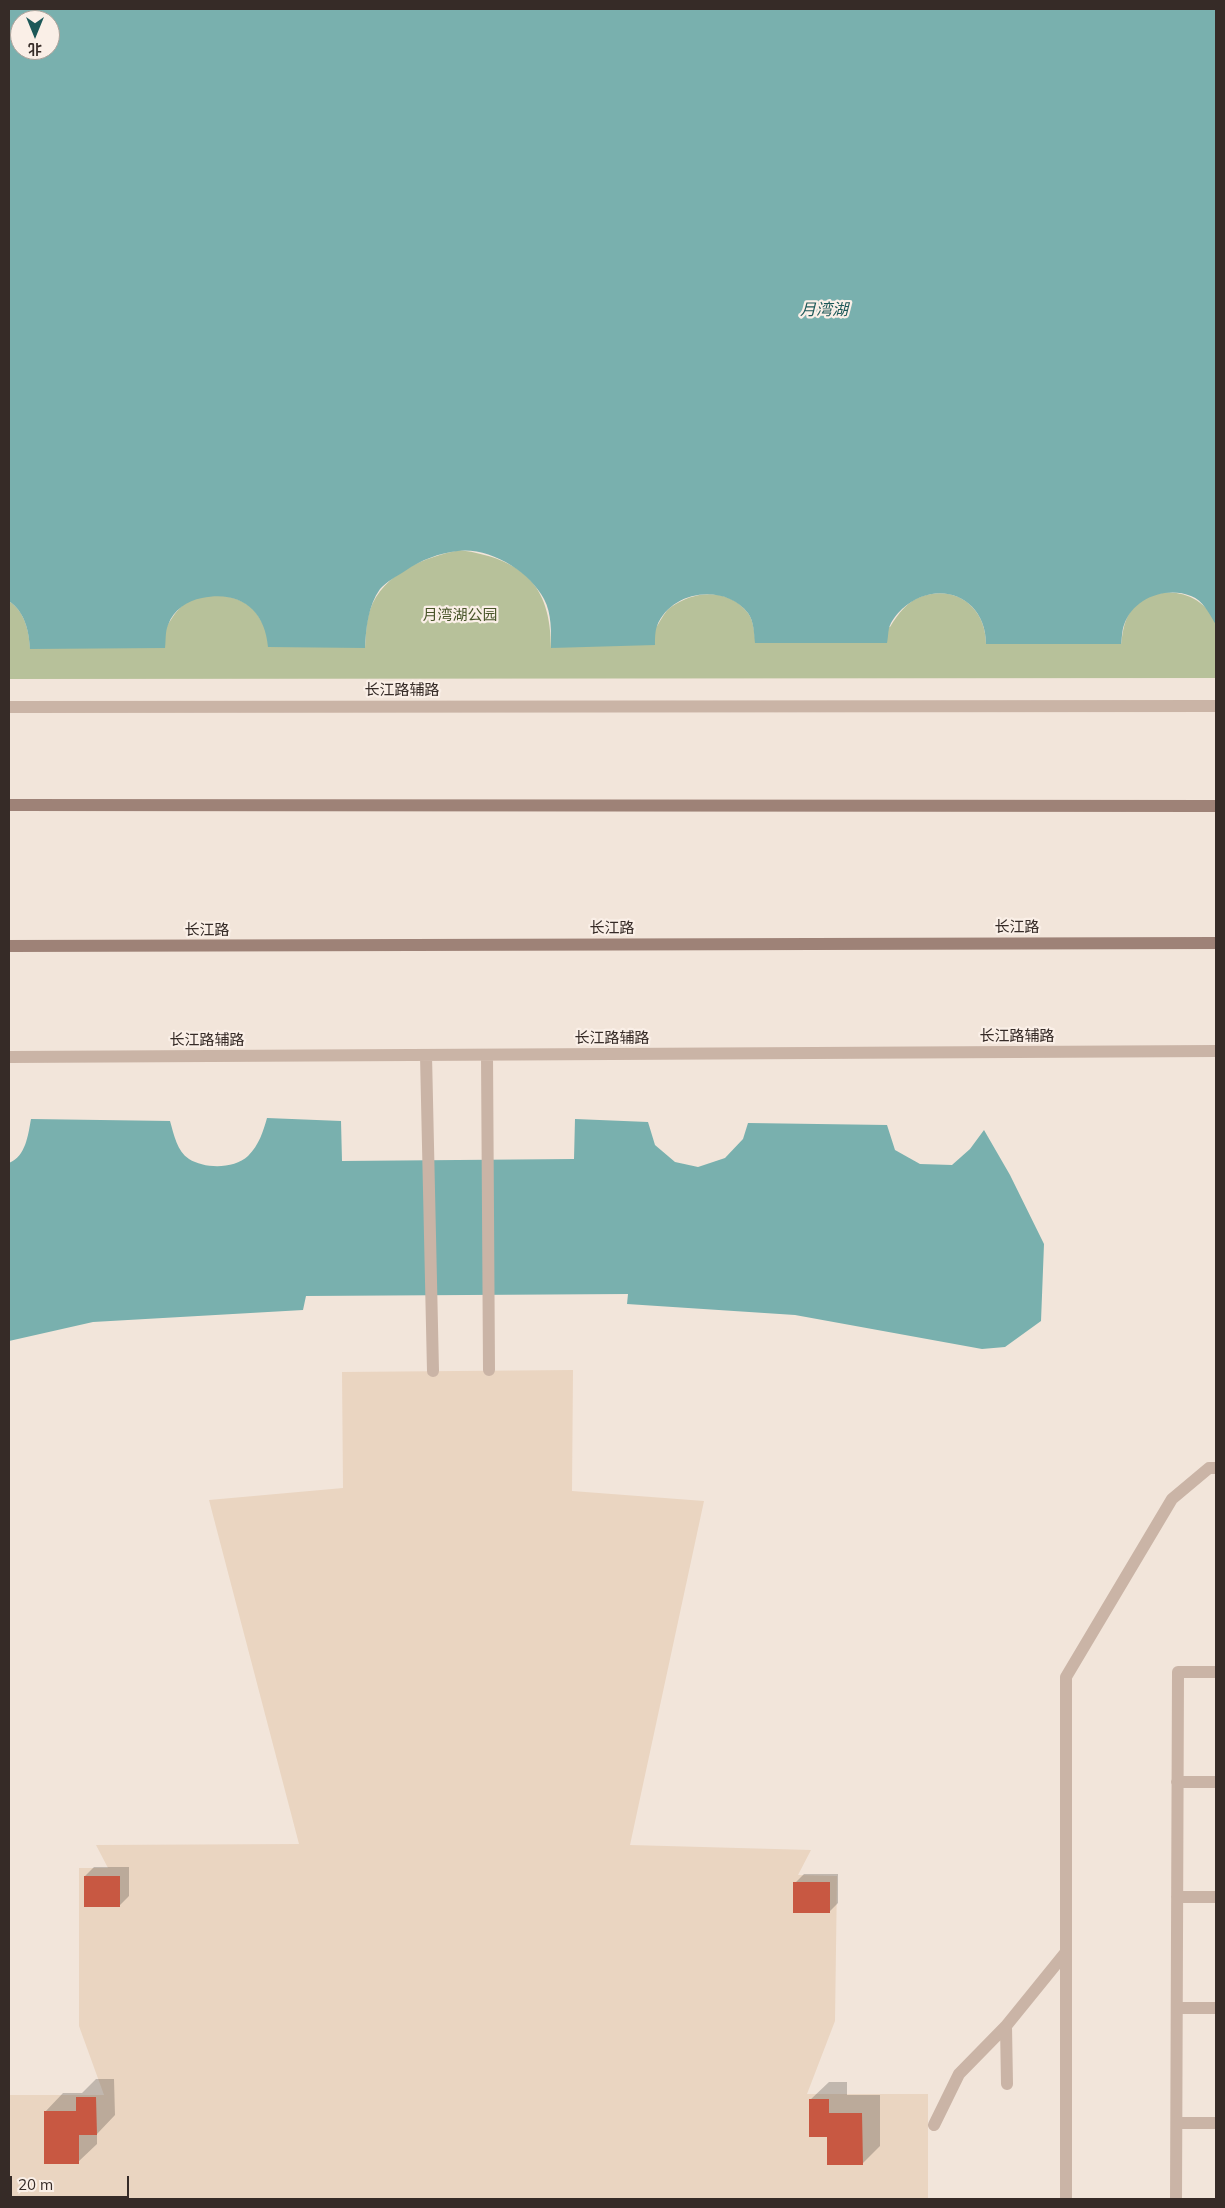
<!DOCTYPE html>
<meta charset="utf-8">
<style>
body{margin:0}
#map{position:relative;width:1225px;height:2208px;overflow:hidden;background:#f2e5da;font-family:Mulish,"Noto Sans SC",sans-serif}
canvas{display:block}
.frame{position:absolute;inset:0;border:10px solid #362b27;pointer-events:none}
.north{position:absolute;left:10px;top:10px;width:50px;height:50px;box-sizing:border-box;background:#faefe7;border:1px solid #aca19a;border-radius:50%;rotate:180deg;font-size:14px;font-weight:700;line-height:20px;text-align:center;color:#362b27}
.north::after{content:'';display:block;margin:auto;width:18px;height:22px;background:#1c5858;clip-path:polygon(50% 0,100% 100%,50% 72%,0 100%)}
.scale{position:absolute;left:10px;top:2176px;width:119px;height:22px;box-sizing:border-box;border:2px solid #362b27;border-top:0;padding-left:6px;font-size:15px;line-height:18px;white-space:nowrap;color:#362b27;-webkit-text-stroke:4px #faefe7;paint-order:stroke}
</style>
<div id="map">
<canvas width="1225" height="2208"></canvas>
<div class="frame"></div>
<div class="north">北</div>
<div class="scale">20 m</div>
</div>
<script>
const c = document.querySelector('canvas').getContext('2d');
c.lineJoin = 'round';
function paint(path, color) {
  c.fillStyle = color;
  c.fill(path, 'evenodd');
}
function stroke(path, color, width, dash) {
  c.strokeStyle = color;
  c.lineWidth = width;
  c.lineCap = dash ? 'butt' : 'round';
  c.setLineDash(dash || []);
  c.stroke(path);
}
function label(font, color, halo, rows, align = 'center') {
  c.font = font + ' Mulish,"Noto Sans SC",sans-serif';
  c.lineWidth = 4.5;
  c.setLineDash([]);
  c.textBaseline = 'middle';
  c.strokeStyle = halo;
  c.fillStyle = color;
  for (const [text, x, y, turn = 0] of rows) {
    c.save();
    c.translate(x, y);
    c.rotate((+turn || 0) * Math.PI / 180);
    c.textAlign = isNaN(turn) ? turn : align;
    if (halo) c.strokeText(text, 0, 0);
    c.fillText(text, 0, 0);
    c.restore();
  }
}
paint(new Path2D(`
 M460 550C521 559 551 583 551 648L657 626C661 620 665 611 671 607 695 590 729 588 748 613 754 621 754 634 756 643L890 627C898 614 908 600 923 596 958 585 986 609 986 644H1121C1123 631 1124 619 1133 608 1157 582 1203 590 1216 624 1219 634 1216 666 1216 678L9 679V601C25 612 29 631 30 648L167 626C172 618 176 611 183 605 201 590 236 593 252 608 259 615 262 623 267 631L365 648C366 635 366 622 370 610 383 573 425 557 460 550Z`), '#b7c19a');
paint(new Path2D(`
 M573 1370 572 1491 704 1501 630 1845 811 1850 798 1875 837 1876 835 2021 807 2094H928V2199H9V2095H104L79 2026V1868H108L96 1845 299 1844 209 1500 343 1488 342 1372Z`), '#ead5c1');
paint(new Path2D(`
 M9 9H1216V625C1210 615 1203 600 1191 596 1166 586 1133 598 1124 625 1122 630 1122 638 1121 644H986C986 596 937 577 902 609 897 614 891 621 889 628 888 633 888 638 887 643H755C754 634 754 621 748 613 725 583 671 590 657 626 655 631 655 639 655 645L551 648C551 632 552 614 544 599 530 572 490 547 458 551 439 553 421 560 405 571 397 576 386 582 380 589 368 606 366 628 365 648L268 647C265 610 240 590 202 598 187 601 174 609 168 625 165 632 166 641 165 648L30 649C29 631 25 612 9 601ZM20 20H50V50H20Z
 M267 1118 341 1121 342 1161 574 1159 575 1119 648 1122 655 1145 675 1162 698 1167 725 1158 743 1139 748 1123 887 1125 895 1150 920 1164 952 1165 970 1149 984 1130 1010 1175 1044 1244 1041 1321 1005 1347 982 1349 795 1315 627 1304 628 1294 306 1296 303 1310 93 1322 9 1341V1163C26 1156 28 1135 31 1119L170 1121C174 1135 177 1151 189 1159 205 1169 234 1169 248 1156 259 1145 263 1132 267 1118Z`), '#79b0ae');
paint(new Path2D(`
 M94 1867H129V1896L120 1905 85 1876Z
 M804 1874H838V1903L829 1912 795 1883Z
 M96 2079H114L115 2115 97 2134V2144L78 2162 45 2112 63 2093H82Z
 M829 2082H847V2095H880V2146L862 2164 828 2136 810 2100Z`), '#0003');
paint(new Path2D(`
 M84 1876H120V1907H84Z
 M793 1882H830V1913H793Z
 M76 2097H96L97 2135H79V2164H44V2111H76Z
 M809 2099H829V2113H862L863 2165H827V2137H809Z`), '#c85842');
stroke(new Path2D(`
 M9 707 1216 706
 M426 1055 433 1371
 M487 1055 489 1370
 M9 1057 1216 1051
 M1177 1782H1216
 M1177 1897H1216
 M1177 2008H1216
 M1007 2084 1006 2026 1066 1952
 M1177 2123H1216
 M934 2125 959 2074 1006 2026
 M1066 2199V1677L1172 1499 1209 1468H1216
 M1176 2199 1178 1672H1216`), '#cab4a6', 12);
stroke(new Path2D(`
 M9 805 1216 806
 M9 946 1216 943`), '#9e8277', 12);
label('15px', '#49552a', '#faefe7', [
 ["月湾湖公园",460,615]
]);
label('15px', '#362b27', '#faefe7', [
 ["长江路辅路",402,690],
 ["长江路",1017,927],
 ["长江路",612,928],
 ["长江路",207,930],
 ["长江路辅路",1017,1036],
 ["长江路辅路",612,1038],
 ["长江路辅路",207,1040]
]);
label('italic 16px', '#1c5858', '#faefe7', [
 ["月湾湖",824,310]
]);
</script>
